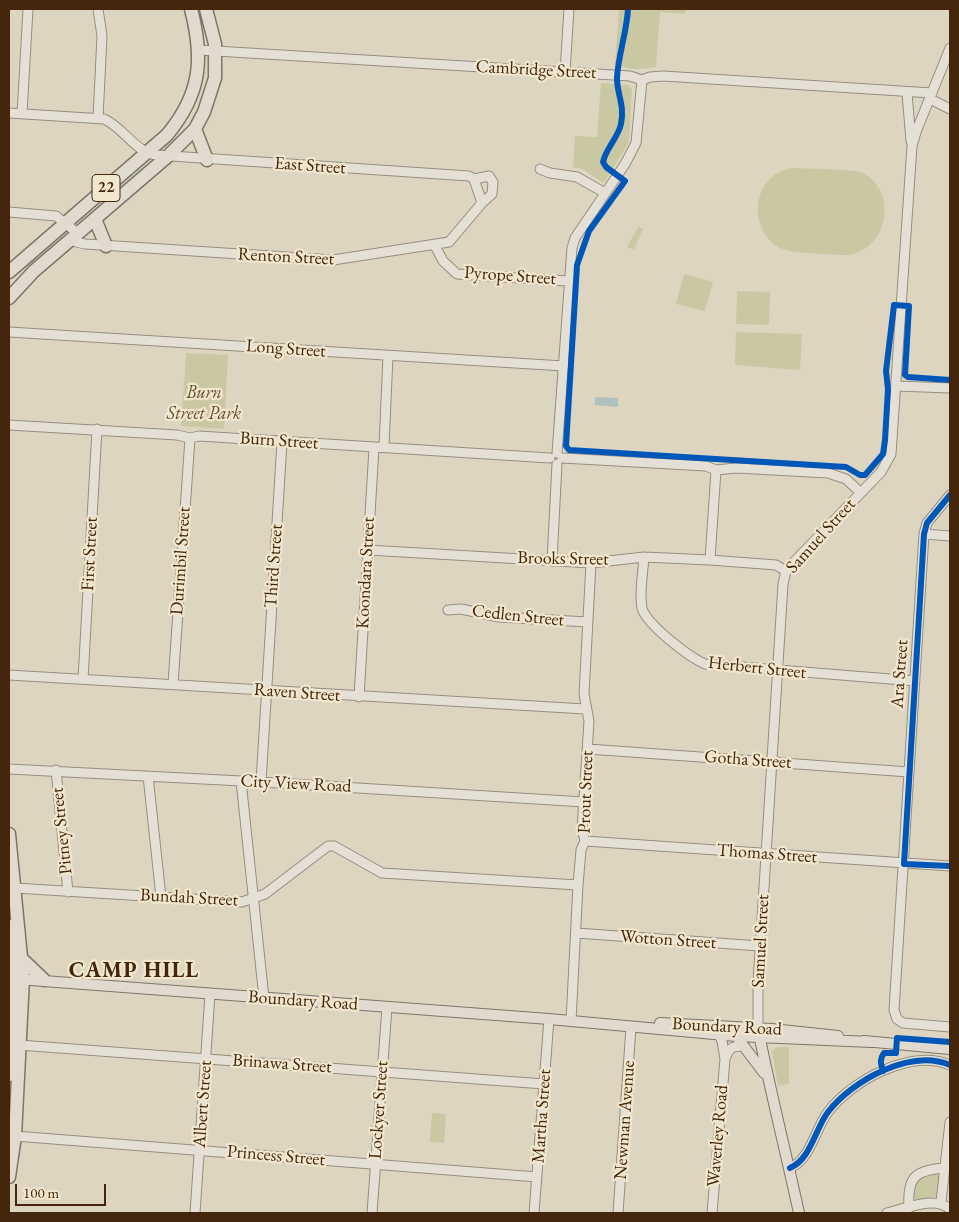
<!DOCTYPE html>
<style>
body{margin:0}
#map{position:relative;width:959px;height:1222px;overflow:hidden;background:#ded5c1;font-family:"EB Garamond",serif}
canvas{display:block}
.frame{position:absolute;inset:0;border:10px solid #44260c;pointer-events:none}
.scale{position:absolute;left:15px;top:1184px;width:91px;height:22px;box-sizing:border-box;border:2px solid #44260c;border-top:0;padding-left:6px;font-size:15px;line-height:18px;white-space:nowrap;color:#44260c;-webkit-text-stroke:4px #f1e7cf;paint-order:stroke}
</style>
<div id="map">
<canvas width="959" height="1222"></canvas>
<div class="frame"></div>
<div class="scale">100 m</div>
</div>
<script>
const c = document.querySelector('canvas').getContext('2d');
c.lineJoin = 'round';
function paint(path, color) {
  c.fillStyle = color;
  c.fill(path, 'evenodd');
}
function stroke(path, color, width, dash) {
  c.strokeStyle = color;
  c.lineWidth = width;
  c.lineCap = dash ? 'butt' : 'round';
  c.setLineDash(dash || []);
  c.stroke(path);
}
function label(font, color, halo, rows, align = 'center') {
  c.font = font + ' "EB Garamond",serif';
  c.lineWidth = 4.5;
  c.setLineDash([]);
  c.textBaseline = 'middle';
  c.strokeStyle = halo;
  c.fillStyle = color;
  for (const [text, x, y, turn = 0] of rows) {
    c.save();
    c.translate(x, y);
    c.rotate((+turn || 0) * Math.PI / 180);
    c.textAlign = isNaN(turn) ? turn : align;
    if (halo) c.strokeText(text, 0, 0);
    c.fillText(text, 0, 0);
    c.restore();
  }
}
paint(new Path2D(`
 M619 9H686L685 14 660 12 656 67C641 70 630 70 615 64Z
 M601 83 628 85 632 89 629 142 605 181 602 182 582 169 573 167 575 136 597 137Z
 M793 168C808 169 855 168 865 174 902 197 883 258 841 255 825 253 793 255 780 248 746 229 752 173 793 168Z
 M638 227 643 229 634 250 627 247Z
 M684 274 713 282 705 311 676 304Z
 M737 291 770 292 769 325 736 324Z
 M736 332 802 334 800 370 735 365Z
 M186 353 228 355 224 429 181 426Z
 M777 1047H789V1083L778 1086 772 1051Z
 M432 1113 446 1114 444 1143 430 1142Z
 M936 1173C943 1179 938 1189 936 1197L915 1200C906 1185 923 1174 936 1173Z`), '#cac8a3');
paint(new Path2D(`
 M595 397 618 398V407L595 405Z`), '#b0c1bb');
const minor = new Path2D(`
 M98 9 102 36 98 118
 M199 50 630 76 642 80 650 77 663 76 932 93
 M565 72 569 9
 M907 93 911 141
 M930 99 950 109
 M9 113 104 119C124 128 135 152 156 155L469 176 474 179
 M22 114 28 9
 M540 169 550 173 577 177 605 193
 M474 179 489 176 493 182 492 194 482 203
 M9 212 56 216 75 231 76 242 85 244 333 260 449 242 482 203 474 179
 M435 246 443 261 457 274 568 281
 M9 332 564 366
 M896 386 950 388
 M9 425 177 435 190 438 199 436 550 458
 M384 446 388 356
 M557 453 572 248 575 238 625 164 636 143 642 80
 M562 458 706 466 716 470 736 468 828 473 846 479 860 492
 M950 495 927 523 924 534 894 1010 897 1019 903 1023 950 1027
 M924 534 950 536
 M368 550 591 563 644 557 710 560 776 565 786 571
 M644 557C643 573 639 593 642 608 646 624 689 657 705 664L915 681
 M710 560 716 470
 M552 561 557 464
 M448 610 461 609 499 617 588 622
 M9 675 585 709
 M83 679 97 429
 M173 684 190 438
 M359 697 374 448
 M588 749 909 772
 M9 769 261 782 584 802
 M56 770 68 892
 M148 776 161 897
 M241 781 264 998
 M261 782 282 442
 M585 841 950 866
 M15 888 242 902 265 894 328 846H334L382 873 578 885
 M576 933 760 946
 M571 1021 578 885 581 850 585 841 582 829 589 721 584 694 591 563
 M758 1028V983L783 584 786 571 792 564 881 472 891 454 912 146 916 132 950 48
 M19 1045 544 1084
 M725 1059C729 1048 732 1046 743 1046
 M15 1136 537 1177
 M790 1168C811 1159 815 1129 828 1112 852 1081 910 1048 950 1065
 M941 1202 950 1122
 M909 1208C907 1177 915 1170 945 1168
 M195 1213 210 994
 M372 1213 387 1007
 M534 1213 549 1019
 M618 1213 631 1027
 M712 1213 725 1059 722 1041 719 1035
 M887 1213C905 1209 934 1195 950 1209`);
const major = new Path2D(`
 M17 979 549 1019 736 1036 871 1042
 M660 1023 772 1029 838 1036
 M759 1034C771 1094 786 1153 799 1213
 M736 1036 764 1073
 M864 1041 950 1049`);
const highway = new Path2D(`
 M195 129 207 160
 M95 219 106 246
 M9 272 167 135C201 94 204 59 191 9
 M9 298 34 271 168 156 195 129 204 112 215 78V44L206 9
 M9 834 23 978 15 1136 9 1177
 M9 926 14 987 9 1075
 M22 959 44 980`);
stroke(minor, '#968d7e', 11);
stroke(major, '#7f7567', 12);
stroke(highway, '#7f7567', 15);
stroke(minor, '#e5e0d6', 9);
stroke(major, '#e1dbcf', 10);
stroke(highway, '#e1dbcf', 12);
stroke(new Path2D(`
 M628 9C627 31 618 56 617 78 617 95 625 105 621 124 618 138 606 148 603 162L606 167 625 181 589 231 577 265 566 446 569 450 846 467 860 475H865L883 454 885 440 888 389 886 371 894 305 909 306 905 375 908 377 950 380
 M950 495 927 523 924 534 904 864 950 866
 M883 1071C881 1064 879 1060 884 1053H896L897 1038 950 1042
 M790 1168C811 1159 815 1129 828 1112 852 1081 910 1048 950 1065`), '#0057b8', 6);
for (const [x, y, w] of [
 [106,188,28]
]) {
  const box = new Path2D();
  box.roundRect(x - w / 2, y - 13.5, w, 27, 4);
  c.fillStyle = '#f1e7cf';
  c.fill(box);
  stroke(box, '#44260c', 1);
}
label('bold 16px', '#44260c', null, [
 ["22",106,188]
]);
label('18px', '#44260c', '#f1e7cf', [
 ["Cambridge Street",536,70,3],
 ["East Street",310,166,4],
 ["Renton Street",286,257,3],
 ["Pyrope Street",510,276,4],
 ["Long Street",286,349,4],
 ["Burn Street",279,441,4],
 ["Samuel Street",821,536,-48],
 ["First Street",90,554,-87],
 ["Brooks Street",563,559,1],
 ["Durimbil Street",181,561,-86],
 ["Third Street",274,566,-86],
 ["Koondara Street",366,573,-87],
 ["Cedlen Street",518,616,6],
 ["Herbert Street",757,668,6],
 ["Ara Street",900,674,-86],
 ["Raven Street",297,693,4],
 ["Gotha Street",748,760,4],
 ["City View Road",296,784,3],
 ["Prout Street",586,792,-88],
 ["Pitney Street",62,831,-96],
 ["Thomas Street",767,854,4],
 ["Bundah Street",189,898,3],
 ["Wotton Street",668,940,4],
 ["Samuel Street",761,941,-87],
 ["Boundary Road",303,1001,4],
 ["Boundary Road",727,1027,3],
 ["Brinawa Street",282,1064,4],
 ["Albert Street",203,1104,-86],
 ["Lockyer Street",379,1110,-86],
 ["Martha Street",542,1116,-86],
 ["Newman Avenue",625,1120,-86],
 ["Waverley Road",718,1136,-85],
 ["Princess Street",276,1156,5]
]);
label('italic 18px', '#624c2c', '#f1e7cf', [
 ["Burn",204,393],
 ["Street Park",204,414]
]);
c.letterSpacing = '1px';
label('bold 22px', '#44260c', '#f1e7cf', [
 ["CAMP HILL",134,971]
]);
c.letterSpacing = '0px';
</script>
